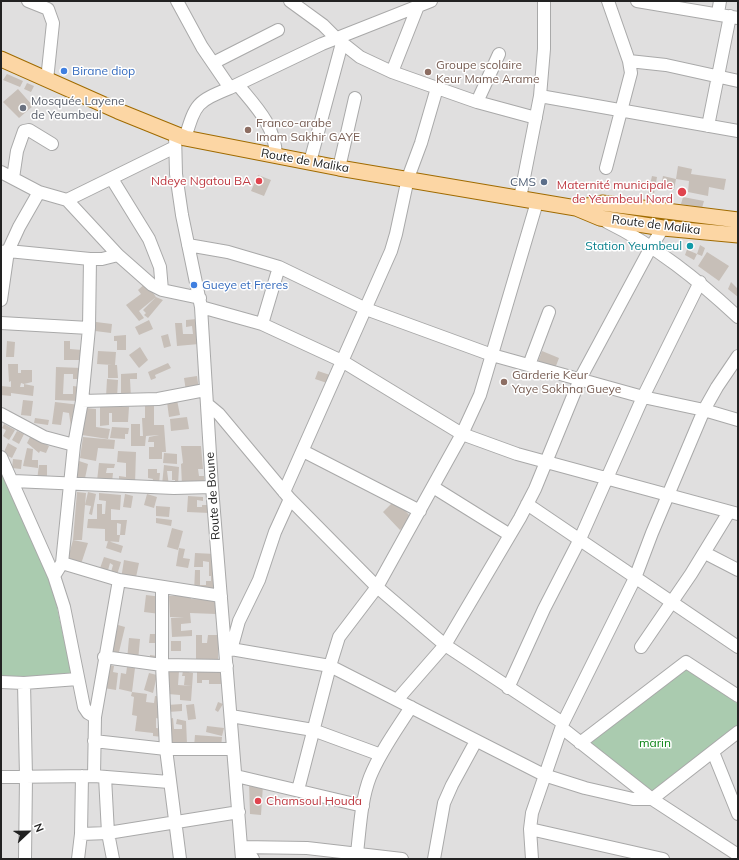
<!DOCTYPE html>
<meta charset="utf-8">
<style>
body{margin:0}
#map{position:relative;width:739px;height:860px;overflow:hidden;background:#f2efe9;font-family:Mulish,sans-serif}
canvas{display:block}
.frame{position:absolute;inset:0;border:2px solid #222;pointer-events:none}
.north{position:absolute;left:8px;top:812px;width:40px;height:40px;-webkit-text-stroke:3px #fff;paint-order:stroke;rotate:68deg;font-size:11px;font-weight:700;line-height:16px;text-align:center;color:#222}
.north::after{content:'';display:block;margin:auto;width:14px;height:18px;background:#222;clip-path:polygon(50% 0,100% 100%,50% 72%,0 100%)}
</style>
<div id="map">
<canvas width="739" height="860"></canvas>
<div class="frame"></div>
<div class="north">N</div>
</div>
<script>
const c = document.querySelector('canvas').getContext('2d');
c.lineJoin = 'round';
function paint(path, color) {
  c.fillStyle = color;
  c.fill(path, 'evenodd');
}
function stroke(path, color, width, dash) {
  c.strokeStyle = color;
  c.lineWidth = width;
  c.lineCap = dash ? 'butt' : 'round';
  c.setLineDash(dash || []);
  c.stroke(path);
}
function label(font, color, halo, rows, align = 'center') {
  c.font = font + ' Mulish,sans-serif';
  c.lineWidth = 3;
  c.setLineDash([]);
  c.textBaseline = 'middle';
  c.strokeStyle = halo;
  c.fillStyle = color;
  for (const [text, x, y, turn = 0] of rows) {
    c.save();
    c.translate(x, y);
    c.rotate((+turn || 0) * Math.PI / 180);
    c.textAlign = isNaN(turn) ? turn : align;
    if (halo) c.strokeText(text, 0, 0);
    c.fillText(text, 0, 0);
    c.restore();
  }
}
paint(new Path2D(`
 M1 1H738V859H1Z`), '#e0dfdf');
paint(new Path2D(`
 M1 469 53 589 72 677 24 678 1 676Z
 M687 668 738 704V731L654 796 584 747Z`), '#aacbaf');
paint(new Path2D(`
 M7 74 23 81 20 87 3 80Z
 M27 83 34 86 31 92 24 89Z
 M18 89 33 106 19 118 3 102Z
 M678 166 692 169 691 174 726 179 724 190 709 187 708 196 688 192 689 181 676 179Z
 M258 175 271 180 264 196 251 191Z
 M652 176 657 177 654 194 648 193Z
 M663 176 676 179 674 190 661 187Z
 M683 197 704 201 702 208 681 204Z
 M690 241 694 243 690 251 697 254 700 245 705 248 702 256 697 254 694 260 685 255Z
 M707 252 729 266 719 281 698 266Z
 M731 282 737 288 738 286V297L728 289Z
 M146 283 156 297 163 300 148 318 144 315 146 313 143 310 156 297 139 311 144 318 139 321 126 305 141 294 138 290Z
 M197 319 199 344 177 346 175 323H182L183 334H193L192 326 186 327V320Z
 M149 320 153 329 139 335 135 327Z
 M96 322 112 324 111 333 95 331Z
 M168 334 171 346 164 348 161 336Z
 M126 335V350H117V341H114V336Z
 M7 341 15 342 14 357H6Z
 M64 341H70V349L82 350V360H64Z
 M140 347 148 360 139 368 129 355Z
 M98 351 116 352 115 365H117L118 378H108V365H112L97 364Z
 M542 351 559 358 554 371 537 364Z
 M168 363 171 368 155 375 156 378 151 380 148 372Z
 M8 364H18V373H21V370H32V382L24 384 21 383 20 387H24V384L34 386 33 396 11 393V396L1 395V386L11 387V381L9 382Z
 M56 367 82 368V379H73V374H64L63 394H73V386L80 387V401L55 400Z
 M318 371 330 375 327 383 315 379Z
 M137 373V379H130L131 398H121V374Z
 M197 376 199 390 186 391 184 378Z
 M107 379 118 380 117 398 106 397Z
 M23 400 33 401 31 416 21 415Z
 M177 400 180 415 169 417 167 402Z
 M55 402 80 405 74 417H71L77 419 76 427H71L69 413 63 412 61 425 52 424Z
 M145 405H154V425H164L166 452H162V459H149V447H154V442H148L149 437 159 435 146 436 145 446H131V424H140V436H143L142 418H145Z
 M100 407H129L128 422H112V413H109V425L100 426Z
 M86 408 96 409V427L110 429 108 439 82 435Z
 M187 417 189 429 171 431 170 419Z
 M35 418 49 420 48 425 34 423Z
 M4 424 15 430 9 440 3 436 6 430 2 428Z
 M112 427 129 428 128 434H125V439L110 438Z
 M17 431 24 434 19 444 12 440Z
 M30 437 49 446 46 453 40 451 39 453 27 443Z
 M83 437 115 440 114 449 98 448 96 461 80 458Z
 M8 443 17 448 12 458 3 454Z
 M181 446H201L203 469H198L199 476H204V484L182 485 181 464 183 463Z
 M27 448 33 449 32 460H38V468L23 466Z
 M118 451 136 452 135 484H119V476L126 477V463L117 462Z
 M164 453 177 454V464L163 463Z
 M13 459 22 460 21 469 12 468Z
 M79 461 88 464 84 483 77 477Z
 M99 463 115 464 114 468H107L106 473H113L112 482 97 481Z
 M39 465H47V480H37Z
 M164 465 179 467 178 485H175V480H172V471H167L169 486 162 485Z
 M148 469H157V473H160L159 484 152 483 153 479 148 478Z
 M77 492 86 493 82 540H73Z
 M88 492 96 494 92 515 89 514 91 506 85 505Z
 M99 493 121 495 120 510 111 509V520H127L125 535H120L121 524 117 523V535H120L119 542 105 541V529L87 528 88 519H97V504H102V514H105L106 501 99 500Z
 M125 494 133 496 131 508 123 507Z
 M147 494 157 497 154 508 144 505Z
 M188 496 203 497V501L197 500V507H202V505H210V513L187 512Z
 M395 500 412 518 400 530 383 512Z
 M156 506 170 507 169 517 156 516Z
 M156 518 172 520 171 526 156 523Z
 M172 528 183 531 178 550 167 547Z
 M73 540 88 543 81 564 67 562Z
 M108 541 123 546 121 553 106 548Z
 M179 548 185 549 183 558 190 559 188 568 176 566Z
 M195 553 215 554 214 593 194 592 195 570H200V585H206V581H211V576H209V562L203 561V567H194Z
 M104 557 121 562 116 578 110 576 113 565 110 563 107 574 99 571Z
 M124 560 139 563 135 582 121 579Z
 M146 595 162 597 160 614 144 612Z
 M190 595 191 599 217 600 216 614 190 613 191 623 181 624V631L192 630V636L172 637 171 618 184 617H170L169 596Z
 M118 625 125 627 119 652 122 653 120 659 111 656Z
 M150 634H161L160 664 150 663V655L157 656 158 643H149Z
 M196 635H202V643H207L208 635H218V663H196Z
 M129 638 140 639 138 661 127 660Z
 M171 641H181V651H171Z
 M108 665 114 666 113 672 118 673 116 690 104 688Z
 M127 667 135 668 132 692 119 689 121 673 126 674Z
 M169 670 179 671 178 685 192 686 184 685 185 676H182L183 671 193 673 191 701 180 700V695L168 694Z
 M197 670H221V684H209V680H202V683H197Z
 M149 673 157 675 153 693 144 690Z
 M132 692 147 694 146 702 154 703 155 696 163 697 160 719 156 718V728L164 729 163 737 153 736V733L135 731 137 716 132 715 134 697 131 696Z
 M218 702 223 704 218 712 215 710Z
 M182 704V711L168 712 167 705Z
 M194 704 196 719 188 720 186 705Z
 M173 718 174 729H182V725L176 724 177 719 186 721 187 744 171 745 169 719Z
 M207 726 224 728 222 736 206 732Z
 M195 735 222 737 221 748 213 747V743H208V748L194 747Z
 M249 782 263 785 261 815 250 814Z`), '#c7bfb8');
const minor = new Path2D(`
 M28 1 48 9 53 23 47 80
 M177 1 202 47 230 88 322 44 431 1
 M290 1 323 25 336 38 360 57 392 72 423 83 477 102 536 118
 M637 1 738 18
 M718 13 720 1
 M629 61 666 65 738 81
 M213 63 278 30
 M392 72 418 6
 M238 85C256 107 275 125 276 156
 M540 96 738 131
 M477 102 499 54
 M708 126 730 16
 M175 134 176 174 182 215 201 307 212 487 242 859
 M185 138C196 103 196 102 230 88
 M310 162 342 43
 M339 168 355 98
 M606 168 631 73 629 61 608 1
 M1 172 39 192 67 200 118 255 152 285 162 290 200 298
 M13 178 17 151 24 131 29 130 52 144
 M112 179 149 239 160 267 162 290
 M520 198 540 96 544 49V1
 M67 200 175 147
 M607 222C656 246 698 280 738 317
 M188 245 228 252 279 267 366 309 492 355 643 397 704 410 738 420
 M1 252 8 251 90 259H102L118 255
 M1 300 8 251 19 227 39 192
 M201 307 262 324 342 361 462 434 517 454 738 514
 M1 323 89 328
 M262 324 279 267
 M529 365 549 312
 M82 401 158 399 205 390
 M207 404 219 414 290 499 377 587 445 645 563 723
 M1 414 44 437 74 445
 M303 451 420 511
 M1 457 54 576 64 607 84 707 88 713 95 717
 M13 481 174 488 212 487
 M433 487 510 535
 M284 492 391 251 396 234 408 178 421 143 437 88
 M527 504 738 647
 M705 553 738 570
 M62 563 119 580 221 596
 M54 576 62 563 74 445 82 401 89 328 90 259
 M162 587V665L166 749 180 859
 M641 647 691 574 729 512
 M225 648 330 666 544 775 585 788 633 799H652L738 732
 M231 650 239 621 259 580 275 532 290 499
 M104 657 162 665 227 666
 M1 682 24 683 78 679
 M24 683 26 777 25 859
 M508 688 544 609 580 539 643 397 700 282
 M397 700 445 645 520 518 535 489 580 379 651 247 663 228
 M231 716 313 730 381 755
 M562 728 652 799 738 855
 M94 741 166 749H233
 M580 743 686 662 738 696
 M713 752 738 814
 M94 776 95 717 119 580
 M236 776 363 806
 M1 777 94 776 169 782
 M105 777 108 833 113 859
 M298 790 330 666 339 637 377 587 462 434 480 395 537 202
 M530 829 663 859
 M81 834 108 833 239 812
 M241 847 307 848 402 859
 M245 847 253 859
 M357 853C360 828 361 800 370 777 380 752 397 729 411 707
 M78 859 81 834 82 776
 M434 859 444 803 452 785 476 741
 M532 859 530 829 532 813 563 723 635 578 652 533 704 410 717 387 738 356`);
const major = new Path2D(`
 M1 59 118 111 185 138 339 168 576 208 600 218 663 228 738 235
 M576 208 602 203 738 220`);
stroke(minor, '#a9a9a9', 14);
stroke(major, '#a06b00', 17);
stroke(minor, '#fff', 12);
stroke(major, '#fcd6a4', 15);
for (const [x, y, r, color] of [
 [64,71,4,"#3f7fe0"],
 [428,72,4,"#8d6e63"],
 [23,108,4,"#6b7280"],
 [248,130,4,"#8d6e63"],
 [259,181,4,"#e0444e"],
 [544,182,4,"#5c6f8a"],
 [682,192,5,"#e0444e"],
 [690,246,4,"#0f9aa8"],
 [194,285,4,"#3f7fe0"],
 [504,382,4,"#8d6e63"],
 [258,801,4,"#e0444e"]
]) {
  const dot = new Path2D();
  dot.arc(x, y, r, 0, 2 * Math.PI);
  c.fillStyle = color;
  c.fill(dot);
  stroke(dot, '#fff', 1.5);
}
label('12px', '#785e54', '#fff', [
 ["Groupe scolaire",436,65],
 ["Keur Mame Arame",436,79],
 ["Franco-arabe",256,123],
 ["Imam Sakhir GAYE",256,137],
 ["Garderie Keur",512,375],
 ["Yaye Sokhna Gueye",512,389]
], 'left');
label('12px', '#366cbe', '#fff', [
 ["Birane diop",72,71],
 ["Gueye et Freres",202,285]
], 'left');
label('12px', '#5b616d', '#fff', [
 ["Mosquée Layene",31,101],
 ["de Yeumbeul",31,115]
], 'left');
label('12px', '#222', '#fff', [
 ["Route de Malika",305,161,10],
 ["Route de Malika",656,225,7],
 ["Route de Boune",213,496,-94]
]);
label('12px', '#be3a42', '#fff', [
 ["Ndeye Ngatou BA",251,181],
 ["Maternité municipale",673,185],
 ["de Yeumbeul Nord",673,199],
 ["Chamsoul Houda",266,801,"left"]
], 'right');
label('12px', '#4e5e75', '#fff', [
 ["CMS",536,182]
], 'right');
label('12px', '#0d838f', '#fff', [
 ["Station Yeumbeul",682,246]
], 'right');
label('12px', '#0c8416', '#fff', [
 ["marin",655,743]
]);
</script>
